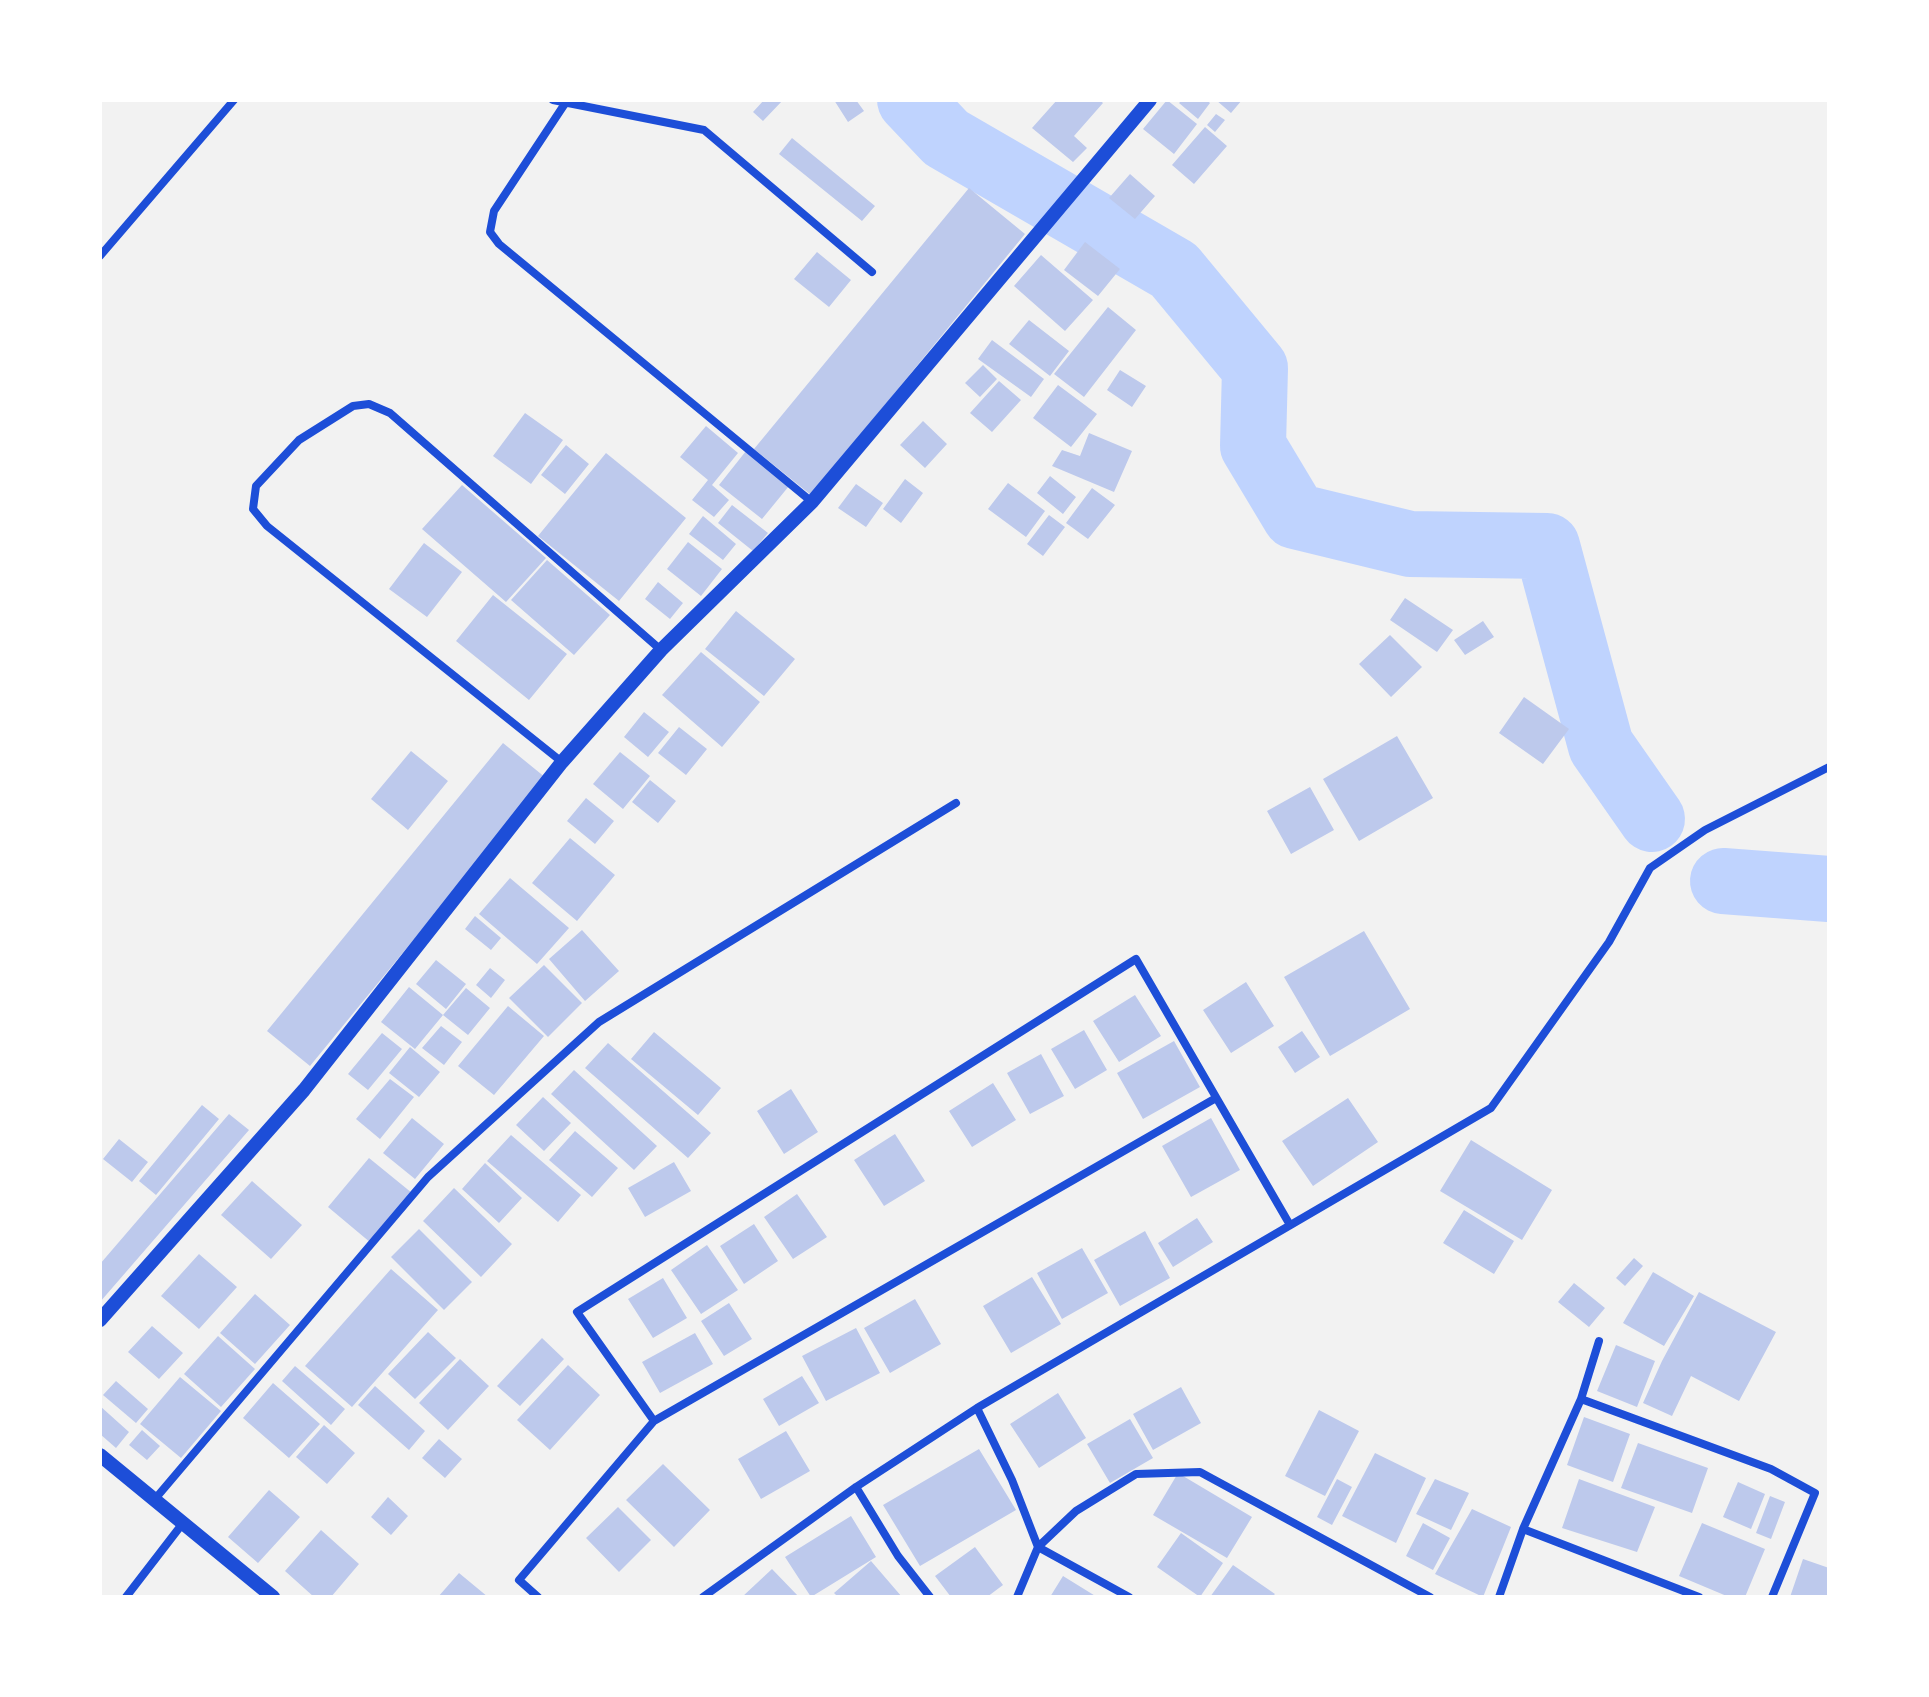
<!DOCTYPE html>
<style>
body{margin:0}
#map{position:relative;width:1929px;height:1697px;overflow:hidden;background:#f2f2f2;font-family:Spectral,serif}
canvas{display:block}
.frame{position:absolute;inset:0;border:102px solid #fff;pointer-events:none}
</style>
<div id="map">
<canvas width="1929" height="1697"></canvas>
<div class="frame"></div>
</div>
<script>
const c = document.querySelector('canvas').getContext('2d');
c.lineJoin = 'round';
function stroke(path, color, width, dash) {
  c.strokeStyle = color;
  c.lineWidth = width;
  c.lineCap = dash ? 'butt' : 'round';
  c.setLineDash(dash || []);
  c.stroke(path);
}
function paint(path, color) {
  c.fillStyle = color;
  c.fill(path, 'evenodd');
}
stroke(new Path2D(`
 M910 100 946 138 1174 270 1255 368 1253 446 1295 516 1410 544 1547 546 1601 746 1652 819
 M1723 881 1829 889`), '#bfd3fe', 66);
paint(new Path2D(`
 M764 100H783L763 121 753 112Z
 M834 100H856L864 111 848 122Z
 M1057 100H1100L1103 103 1074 136 1087 148 1073 162 1032 128Z
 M1167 100 1197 124 1174 154 1143 129Z
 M1182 100H1207L1210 103 1198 119 1179 103Z
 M1216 100H1242L1231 113Z
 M1216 114 1225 120 1215 132 1207 125Z
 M1205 127 1227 146 1194 184 1172 165Z
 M792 138 875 206 862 221 779 154Z
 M1130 174 1155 196 1135 219 1109 198Z
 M969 188 1025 234 811 495 754 449Z
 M1085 242 1120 269 1098 296 1064 270Z
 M817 252 851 280 829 307 794 279Z
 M1041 255 1093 300 1065 331 1014 286Z
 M1108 307 1136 330 1084 397 1054 374Z
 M1029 320 1069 351 1050 376 1009 344Z
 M992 340 1044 379 1031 397 978 359Z
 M983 365 997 379 980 397 965 383Z
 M1120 370 1146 386 1132 407 1107 390Z
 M999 381 1021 400 992 432 970 413Z
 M1058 385 1097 414 1071 447 1033 418Z
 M525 413 563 440 531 484 493 456Z
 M923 421 947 444 925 468 900 445Z
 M706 426 738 453 712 485 729 500 714 517 692 500 708 480 680 457Z
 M1089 433 1132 451 1114 492 1052 466 1062 450 1080 456Z
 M566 445 589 464 565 494 541 475Z
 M746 451 789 486 762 519 719 485Z
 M606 453 686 518 619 601 538 536Z
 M1050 476 1076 497 1063 514 1037 493Z
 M905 479 923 493 901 523 883 509Z
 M1008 483 1045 511 1026 537 988 509Z
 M856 484 883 503 866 527 838 508Z
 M462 485 546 558 506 602 422 529Z
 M1092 488 1115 505 1088 539 1066 523Z
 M732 505 768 533 753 551 718 523Z
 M1049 515 1065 527 1043 556 1027 544Z
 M703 516 736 544 723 560 689 534Z
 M688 542 722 569 701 596 667 569Z
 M424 543 462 572 427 617 389 589Z
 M547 560 610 615 574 655 511 600Z
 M658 582 683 603 670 619 645 599Z
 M493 595 567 654 529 700 456 641Z
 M1405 598 1453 630 1437 652 1390 620Z
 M736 611 795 659 764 696 705 649Z
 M1483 621 1494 637 1465 655 1454 640Z
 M1390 635 1422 667 1391 697 1359 664Z
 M701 652 760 702 722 747 662 695Z
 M1524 697 1569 729 1543 764 1499 733Z
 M644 712 669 732 648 757 624 737Z
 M679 727 707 749 686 775 658 753Z
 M1397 736 1433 798 1359 841 1323 779Z
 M503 743 546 778 310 1066 267 1031Z
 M411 751 448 781 408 830 371 799Z
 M620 752 650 776 623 809 593 784Z
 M650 780 676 801 658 823 632 802Z
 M1310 787 1334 830 1291 854 1267 811Z
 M586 798 614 821 595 844 567 821Z
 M570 838 615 875 577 921 532 883Z
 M510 878 569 928 537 964 479 914Z
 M475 916 501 938 491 950 465 929Z
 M582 930 619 971 585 1001 549 959Z
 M1364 931 1410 1009 1330 1056 1284 977Z
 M436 960 466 984 446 1009 416 984Z
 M544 965 582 1003 548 1037 509 998Z
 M490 968 505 980 491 998 476 985Z
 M1246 982 1274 1026 1231 1053 1203 1010Z
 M409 987 443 1015 415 1049 381 1022Z
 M466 988 490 1008 468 1035 443 1015Z
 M1135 995 1161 1036 1119 1062 1093 1021Z
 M508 1006 544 1036 494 1095 458 1066Z
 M441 1026 462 1042 444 1065 422 1048Z
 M1084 1030 1107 1070 1075 1089 1051 1049Z
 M1302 1031 1320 1057 1295 1073 1278 1047Z
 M654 1032 721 1088 698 1115 631 1059Z
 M382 1033 402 1049 368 1090 348 1074Z
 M1174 1041 1200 1087 1143 1119 1117 1073Z
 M608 1043 711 1133 688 1158 585 1068Z
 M410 1047 440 1072 419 1097 389 1073Z
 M1041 1054 1064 1096 1030 1114 1007 1073Z
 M574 1070 657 1146 634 1170 551 1094Z
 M390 1079 414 1097 380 1139 356 1119Z
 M993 1083 1016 1120 972 1147 949 1111Z
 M791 1089 818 1132 784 1154 757 1111Z
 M543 1097 571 1123 544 1151 516 1125Z
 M1348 1098 1378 1142 1313 1186 1282 1141Z
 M202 1105 219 1119 156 1195 139 1181Z
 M229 1114 249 1130 100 1302V1264Z
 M412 1118 444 1144 415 1179 383 1153Z
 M1211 1118 1240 1170 1191 1197 1162 1146Z
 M575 1131 618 1168 592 1197 549 1160Z
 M895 1134 925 1181 884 1206 854 1160Z
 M511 1135 581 1195 558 1222 487 1161Z
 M119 1139 148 1162 132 1182 103 1159Z
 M1471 1140 1552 1190 1522 1240 1440 1191Z
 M369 1158 412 1193 371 1243 328 1207Z
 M674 1162 691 1191 645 1217 628 1188Z
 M485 1163 522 1198 499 1223 462 1189Z
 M252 1181 302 1225 271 1259 221 1215Z
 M454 1188 512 1244 481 1277 423 1221Z
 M797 1194 827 1237 793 1259 764 1217Z
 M1464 1210 1514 1241 1494 1274 1443 1243Z
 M1197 1218 1213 1242 1173 1267 1158 1243Z
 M754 1224 778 1261 744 1284 720 1246Z
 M419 1229 472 1282 444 1310 391 1257Z
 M1145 1231 1170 1278 1120 1306 1094 1260Z
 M707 1245 738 1290 701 1314 671 1270Z
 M1082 1248 1108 1293 1062 1319 1037 1273Z
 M199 1254 237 1287 199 1329 161 1296Z
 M1634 1258 1643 1266 1625 1286 1616 1278Z
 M391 1269 438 1310 352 1407 305 1366Z
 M1653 1272 1694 1296 1664 1346 1623 1323Z
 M1032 1277 1061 1324 1011 1353 983 1306Z
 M663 1278 687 1318 653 1338 628 1299Z
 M1574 1283 1605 1308 1589 1327 1558 1302Z
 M1699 1292 1776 1332 1739 1401 1691 1376 1672 1416 1643 1403 1662 1361Z
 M255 1294 290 1325 255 1364 220 1333Z
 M915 1299 941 1344 890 1373 864 1328Z
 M729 1303 752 1339 724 1356 701 1321Z
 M152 1326 183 1353 159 1379 128 1352Z
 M856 1328 880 1373 826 1401 802 1356Z
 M428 1332 456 1358 415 1399 388 1374Z
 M695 1333 713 1364 660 1393 642 1362Z
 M218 1336 255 1369 221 1407 184 1374Z
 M542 1338 564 1359 520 1406 497 1386Z
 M1616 1345 1655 1361 1637 1407 1597 1391Z
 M460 1359 489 1386 448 1430 419 1403Z
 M568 1365 600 1395 550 1450 517 1420Z
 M295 1366 345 1409 331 1425 282 1381Z
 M802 1376 819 1403 779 1426 763 1399Z
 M180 1377 221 1411 181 1458 140 1424Z
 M116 1381 148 1409 136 1423 103 1395Z
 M273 1383 320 1424 289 1458 243 1418Z
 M375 1386 425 1431 409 1450 358 1405Z
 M1181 1387 1201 1423 1153 1450 1133 1414Z
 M1058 1393 1086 1438 1039 1468 1010 1424Z
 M100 1406 129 1432 116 1448 100 1434Z
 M1319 1410 1359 1431 1325 1496 1285 1476Z
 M1584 1417 1630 1434 1613 1482 1567 1465Z
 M1130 1419 1153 1458 1110 1483 1087 1444Z
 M324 1425 355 1453 327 1484 296 1457Z
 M142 1430 160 1446 147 1460 129 1445Z
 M786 1431 810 1471 761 1499 738 1459Z
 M439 1439 462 1459 445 1478 422 1458Z
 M1638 1443 1708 1468 1692 1513 1621 1488Z
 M979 1449 1016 1510 920 1566 883 1505Z
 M1375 1453 1426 1478 1396 1543 1342 1516Z
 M663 1464 710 1510 674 1547 626 1500Z
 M1178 1473 1252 1517 1227 1558 1153 1515Z
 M1337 1479 1352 1487 1332 1525 1317 1517Z
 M1435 1479 1469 1493 1451 1530 1416 1514Z
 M1579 1479 1655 1507 1637 1552 1562 1528Z
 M1738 1482 1765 1494 1751 1529 1723 1517Z
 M269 1490 300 1517 258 1563 228 1537Z
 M1770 1496 1785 1502 1771 1539 1756 1533Z
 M388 1497 408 1516 391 1535 371 1517Z
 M618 1507 651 1540 619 1572 586 1538Z
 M1472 1509 1511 1527 1483 1597 1435 1574Z
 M851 1516 876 1557 811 1597 785 1557Z
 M1423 1523 1450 1538 1433 1570 1406 1556Z
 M1702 1523 1765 1549 1745 1597H1729L1679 1576Z
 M321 1530 359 1564 331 1597H314L285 1571Z
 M1181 1533 1223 1563 1200 1597 1157 1567Z
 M975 1547 1003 1585 987 1597H951L935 1576Z
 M1803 1559 1829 1568V1597H1790Z
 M871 1561 902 1597H838L834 1593Z
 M1233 1565 1275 1594 1272 1597H1210Z
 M772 1569 799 1597H742Z
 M459 1573 488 1597H438Z
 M1063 1576 1097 1597H1050Z`), '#bdc9ec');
stroke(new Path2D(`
 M553 100 704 130 872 272
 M566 102 494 211 490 232 499 244 812 502
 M100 256 234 100
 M562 762 267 526 253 509 256 486 299 440 353 406 369 404 390 413 661 650
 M1581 1399 1771 1469 1815 1493 1772 1597
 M977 1408 1012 1480 1038 1547 1129 1597
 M654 1421 577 1312 1136 959 1290 1225
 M856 1487 898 1556 930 1597
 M155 1499 428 1177 599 1022 956 803
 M1523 1529 1699 1597
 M126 1597 183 1523
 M538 1597 519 1580 654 1421 1216 1098
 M703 1597 856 1487 977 1408 1491 1108 1609 942 1650 868 1705 830 1829 767
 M1017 1597 1038 1547 1076 1511 1136 1474 1200 1472 1430 1597
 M1499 1597 1523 1529 1581 1399 1599 1341`), '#1d4ed8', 8);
stroke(new Path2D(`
 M100 1320 304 1090 562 762 661 650 812 502 1150 100
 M100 1455 273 1597`), '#1d4ed8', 14);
</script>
